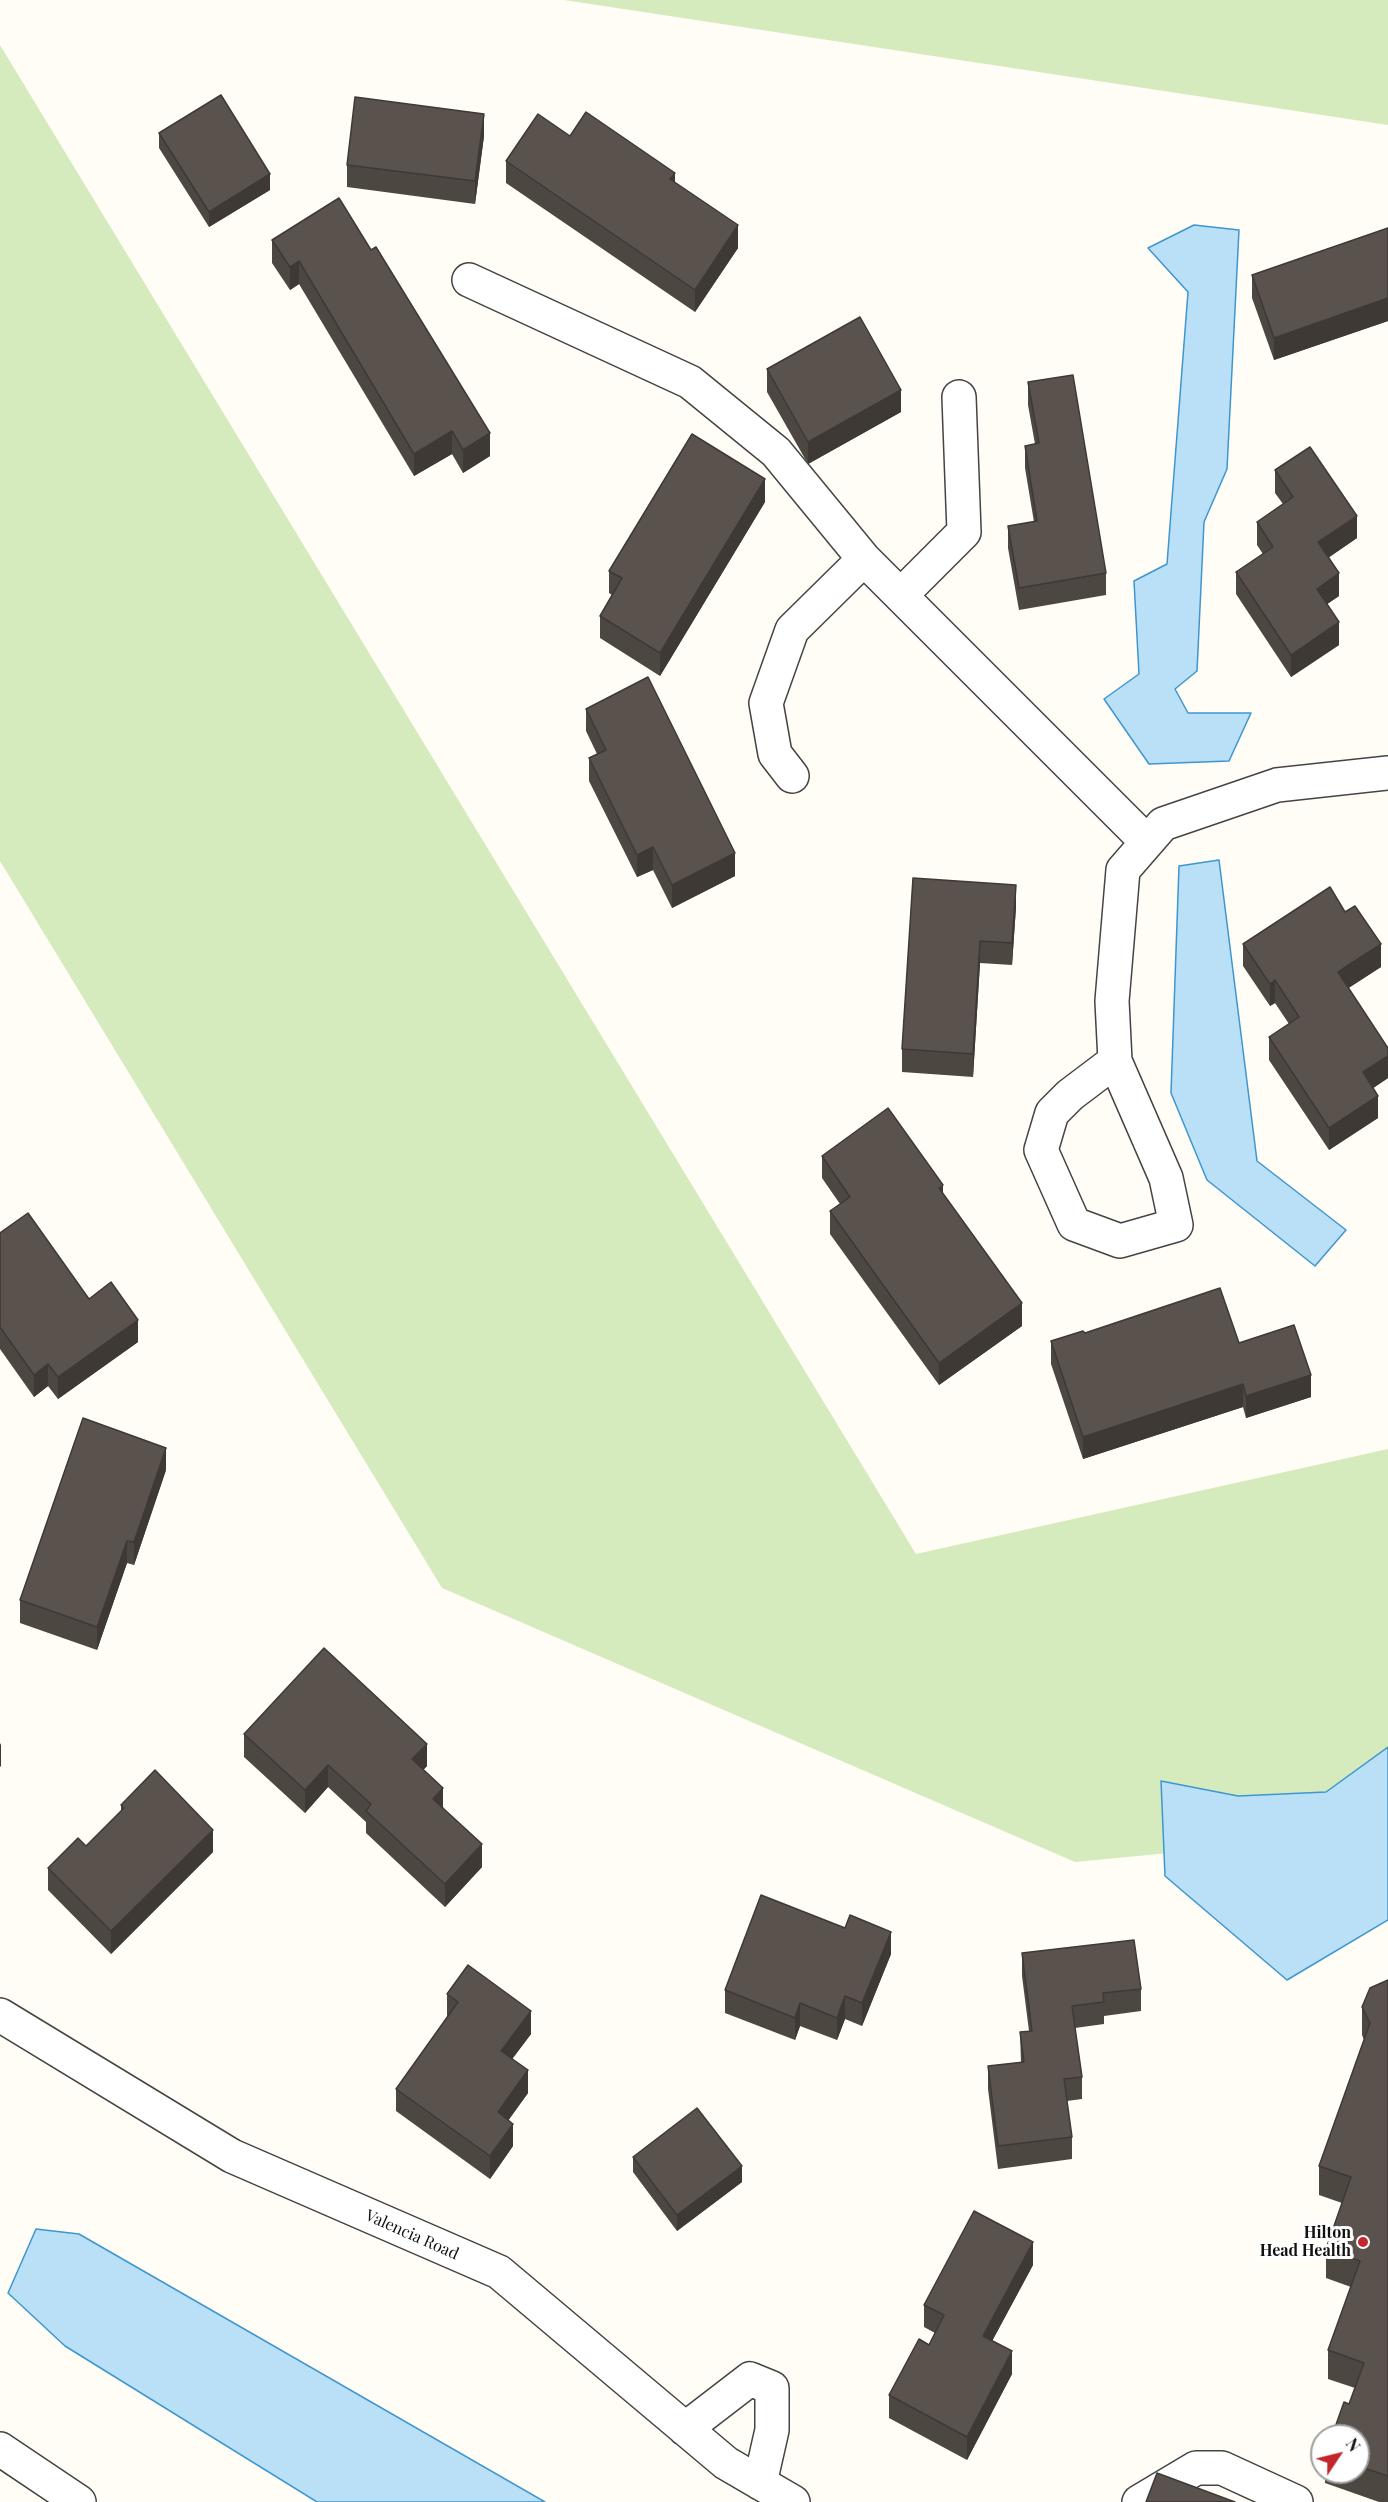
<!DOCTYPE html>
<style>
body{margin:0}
#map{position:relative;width:1388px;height:2502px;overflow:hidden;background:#fffdf5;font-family:"Playfair Display",serif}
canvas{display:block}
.north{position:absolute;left:1310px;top:2424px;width:60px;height:60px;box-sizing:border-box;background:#fff;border:2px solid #a0a0a0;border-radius:50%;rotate:55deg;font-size:16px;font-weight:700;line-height:24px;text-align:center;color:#111}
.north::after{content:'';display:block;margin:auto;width:21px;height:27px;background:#c4262e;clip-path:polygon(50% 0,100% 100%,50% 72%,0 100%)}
</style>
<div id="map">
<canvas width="1388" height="2502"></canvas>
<div class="north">N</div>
</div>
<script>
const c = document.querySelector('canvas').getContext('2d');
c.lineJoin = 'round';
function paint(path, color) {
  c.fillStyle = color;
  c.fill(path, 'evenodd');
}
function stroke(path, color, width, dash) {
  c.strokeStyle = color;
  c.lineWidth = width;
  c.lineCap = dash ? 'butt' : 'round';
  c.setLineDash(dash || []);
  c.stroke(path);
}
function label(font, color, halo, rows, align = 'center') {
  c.font = font + ' "Playfair Display",serif';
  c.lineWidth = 6;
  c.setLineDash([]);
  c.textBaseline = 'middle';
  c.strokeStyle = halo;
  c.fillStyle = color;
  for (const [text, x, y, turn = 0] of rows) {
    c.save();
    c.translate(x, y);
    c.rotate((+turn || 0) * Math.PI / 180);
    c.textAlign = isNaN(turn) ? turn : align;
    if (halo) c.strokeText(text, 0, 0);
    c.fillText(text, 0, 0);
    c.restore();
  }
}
paint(new Path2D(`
 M564 0H1388V125Z
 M0 45 916 1554 1388 1449V1832L1075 1862 442 1588 0 861Z`), '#d5ebbd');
const water = new Path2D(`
 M1194 225 1239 230 1227 469 1204 522 1197 671 1175 689 1188 713H1251L1229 761 1149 764 1104 699 1139 674 1134 581 1167 564 1188 292 1148 248Z
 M1219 860 1257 1161 1346 1230 1315 1266 1207 1180 1171 1093 1179 866Z
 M1388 1747V1920L1287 1980 1165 1876 1161 1781 1238 1796 1326 1792Z
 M36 2229 79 2234 545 2502H317L65 2346 8 2293Z`);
paint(water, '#b9e0f7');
stroke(water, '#3f96cf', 1.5);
const minor = new Path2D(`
 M469 280 690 382 776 452 864 559 1147 842
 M902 594 964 532 959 397
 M792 776 775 754 766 703 792 630 864 559
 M1115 1061 1070 1095 1052 1113 1041 1150 1074 1224 1120 1241 1176 1225 1166 1178 1115 1061 1112 1001 1123 870 1163 824 1277 785 1388 773
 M0 2015 232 2156 499 2272 726 2463 793 2502
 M685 2429 750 2379 772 2388V2430L760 2483
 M0 2449 79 2502
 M1139 2502 1196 2468H1222L1296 2502`);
stroke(minor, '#444', 36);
stroke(minor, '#fff', 33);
paint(new Path2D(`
 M159 133 270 190 209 227 159 148Z
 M484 136 475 204 347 187V165Z
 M570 136 675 182 738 248 695 312 506 183V161Z
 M1388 228V321L1274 360 1252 298V275Z
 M272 240 371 250 490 456 463 473 452 454 414 476 299 284 290 290 272 263Z
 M767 369 901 412 808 464 767 392Z
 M1028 382 1106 573V595L1019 610 1008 548V526L1034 522 1025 468V446L1035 444 1028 405Z
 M1275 470 1357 538 1329 557 1339 596 1327 604 1339 645 1291 677 1236 594V572L1263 554 1257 545V522L1283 504 1275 493Z
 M765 502 660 676 600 638V616L612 595 609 593V571Z
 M586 709 735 876 672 908 653 870 637 877 589 781V758L597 754 586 731Z
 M913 878 1016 907 1012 965 980 963 973 1077 902 1072V1049Z
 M1243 944 1381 967 1348 988 1388 1078 1373 1088 1378 1118 1329 1150 1269 1060V1037L1289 1024 1275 1003 1270 1006 1243 966Z
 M822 1156 943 1193 1022 1326 939 1385 830 1234V1211L840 1204 822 1178Z
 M0 1233 89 1299 138 1342 58 1399 48 1386 34 1397 0 1349Z
 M1085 1333 1239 1343 1311 1397 1246 1418 1243 1407 1083 1459 1051 1364V1341Z
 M166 1470 134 1565 127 1563 97 1650 20 1623V1600Z
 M244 1734 427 1766 423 1770 443 1807 482 1867 445 1907 366 1833V1822L328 1787 305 1813 244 1757Z
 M121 1805 213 1852 111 1954 48 1890V1868L86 1846 121 1812Z
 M1022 1953 1141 1989V2011L1104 2016V2024L1075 2028 1082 2077V2099L1067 2101 1072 2137V2159L998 2169 988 2089V2066L1021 2063 1020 2032 1029 2031 1022 1976Z
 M891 1954 862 2026 845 2019 837 2040 800 2026 795 2040 725 2013V1990Z
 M1388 1980V2502H1379L1325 2483V2472H1358V2436L1349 2404 1355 2388 1328 2379V2350L1351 2287 1326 2278V2249L1342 2203 1319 2195V2166L1364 2040 1362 2035V2007Z
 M447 1994 531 2034 512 2059 528 2093 508 2120 513 2146 490 2179 396 2111V2089L448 2017H447Z
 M633 2157 742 2182 677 2231 633 2172Z
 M1033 2265 992 2341 1012 2374 967 2460 889 2418V2395L929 2345 935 2333 924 2327V2305Z`), '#4d4742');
paint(new Path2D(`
 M484 114V136L475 204V181Z
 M675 173V195L670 179Z
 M270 174V190L209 227V212Z
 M738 225V248L695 312V290Z
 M299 261V284L290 290V267Z
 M1388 298V321L1274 360V338Z
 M901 390V412L808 464V442Z
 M452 431V454L414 476V454Z
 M490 433V456L463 473V450Z
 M765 479V502L660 676V653Z
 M1357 516V538L1318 565V542Z
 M1339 573V596L1317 611V589Z
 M1339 622V645L1291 677V655Z
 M653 847V870L637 877V855Z
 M735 853V876L672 908V885Z
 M1016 885V907L1012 965V943Z
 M980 941V963L973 1077V1054Z
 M1381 944V967L1338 995V972Z
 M1275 980V1003L1270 1006V984Z
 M1388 1056V1078L1363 1095V1072Z
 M1378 1096V1118L1329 1150V1128Z
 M943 1185V1207L939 1188Z
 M1022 1303V1326L939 1385V1363Z
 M138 1320V1342L58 1399V1377Z
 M48 1364V1386L34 1397V1375Z
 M1311 1375V1397L1246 1418V1396Z
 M1243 1384V1407L1083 1459V1437Z
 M166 1448V1470L134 1565V1542Z
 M127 1541V1563L97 1650V1627Z
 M1 1743V1766L0 1767V1745Z
 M427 1744V1766L412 1782V1759Z
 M328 1765V1787L305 1813V1790Z
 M443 1788V1811L433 1799Z
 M213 1830V1852L111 1954V1931Z
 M482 1844V1867L445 1907V1884Z
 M891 1932V1954L862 2026V2003Z
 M845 1996V2019L837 2040V2018Z
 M800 2003V2026L795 2040V2018Z
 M531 2011V2034L501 2074V2051Z
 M528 2070V2093L498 2135V2112Z
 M513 2124V2146L490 2179V2156Z
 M742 2166V2182L677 2231V2215Z
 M1033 2242V2265L983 2358V2336Z
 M1012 2351V2374L967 2460V2437Z`), '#3f3936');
const building = new Path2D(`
 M221 95 270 174 209 212 159 133Z
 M355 97 484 114 475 181 347 165Z
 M586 112 675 173 670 179 738 225 695 290 506 161 538 114 570 136Z
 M339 198 371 250 376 247 490 433 463 450 452 431 414 454 299 261 290 267 272 240Z
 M1388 228V298L1274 338 1252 275Z
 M860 317 901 390 808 442 767 369Z
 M1073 375 1106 573 1019 588 1008 526 1037 521 1025 446 1039 443 1028 382Z
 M692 434 765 479 660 653 600 616 622 578 609 571Z
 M1310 447 1357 516 1318 542 1339 573 1317 589 1339 622 1291 655 1236 572 1273 547 1257 522 1293 497 1275 470Z
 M648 677 735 853 672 885 653 847 637 855 589 758 606 750 586 709Z
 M913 878 1016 885 1012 943 980 941 973 1054 902 1049Z
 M1330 887 1345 912 1355 906 1381 944 1338 972 1388 1048V1056L1363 1072 1378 1096 1329 1128 1269 1037 1299 1017 1275 980 1270 984 1243 944Z
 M888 1108 943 1185 939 1188 1022 1303 939 1363 830 1211 850 1197 822 1156Z
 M28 1213 89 1299 111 1282 138 1320 58 1377 48 1364 34 1375 0 1327V1233Z
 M1220 1288 1239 1343 1294 1325 1311 1375 1246 1396 1243 1384 1083 1437 1051 1341 1083 1331 1085 1333Z
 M83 1418 166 1448 134 1542 127 1541 97 1627 20 1600Z
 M324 1648 427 1744 412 1759 443 1788 433 1799 482 1844 445 1884 366 1811 371 1804 328 1765 305 1790 244 1734Z
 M155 1770 213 1830 111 1931 48 1868 78 1838 86 1846 124 1808 121 1805Z
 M761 1895 845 1928 850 1915 891 1932 862 2003 845 1996 837 2018 800 2003 795 2018 725 1990Z
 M1134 1940 1141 1989 1103 1993 1104 2002 1072 2006 1082 2077 1064 2079 1072 2137 998 2146 988 2066 1024 2062 1020 2032 1032 2031 1022 1953Z
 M468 1965 531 2011 501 2051 528 2070 498 2112 513 2124 490 2156 396 2089 458 2002 447 1994Z
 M1388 1980V2476L1358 2466V2436H1332L1344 2402 1349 2404 1364 2363 1328 2350 1360 2261 1326 2249 1351 2177 1319 2166 1370 2023 1362 2007 1370 1988Z
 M697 2108 742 2166 677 2215 633 2157Z
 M974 2211 1033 2242 983 2336 1012 2351 967 2437 889 2395 919 2339 929 2345 944 2315 924 2305Z
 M1157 2473 1235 2502H1146Z`);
paint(building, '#5a524d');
stroke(building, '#3f3936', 1.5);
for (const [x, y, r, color] of [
 [1363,2242,6,"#c4262e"]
]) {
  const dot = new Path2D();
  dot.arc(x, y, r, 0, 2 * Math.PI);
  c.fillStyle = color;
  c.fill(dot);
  stroke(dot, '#fff', 2);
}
label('bold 16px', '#111', '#fff', [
 ["Hilton",1351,2233],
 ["Head Health",1351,2251]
], 'right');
label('16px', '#111', '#fff', [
 ["Valencia Road",412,2235,24]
]);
</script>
